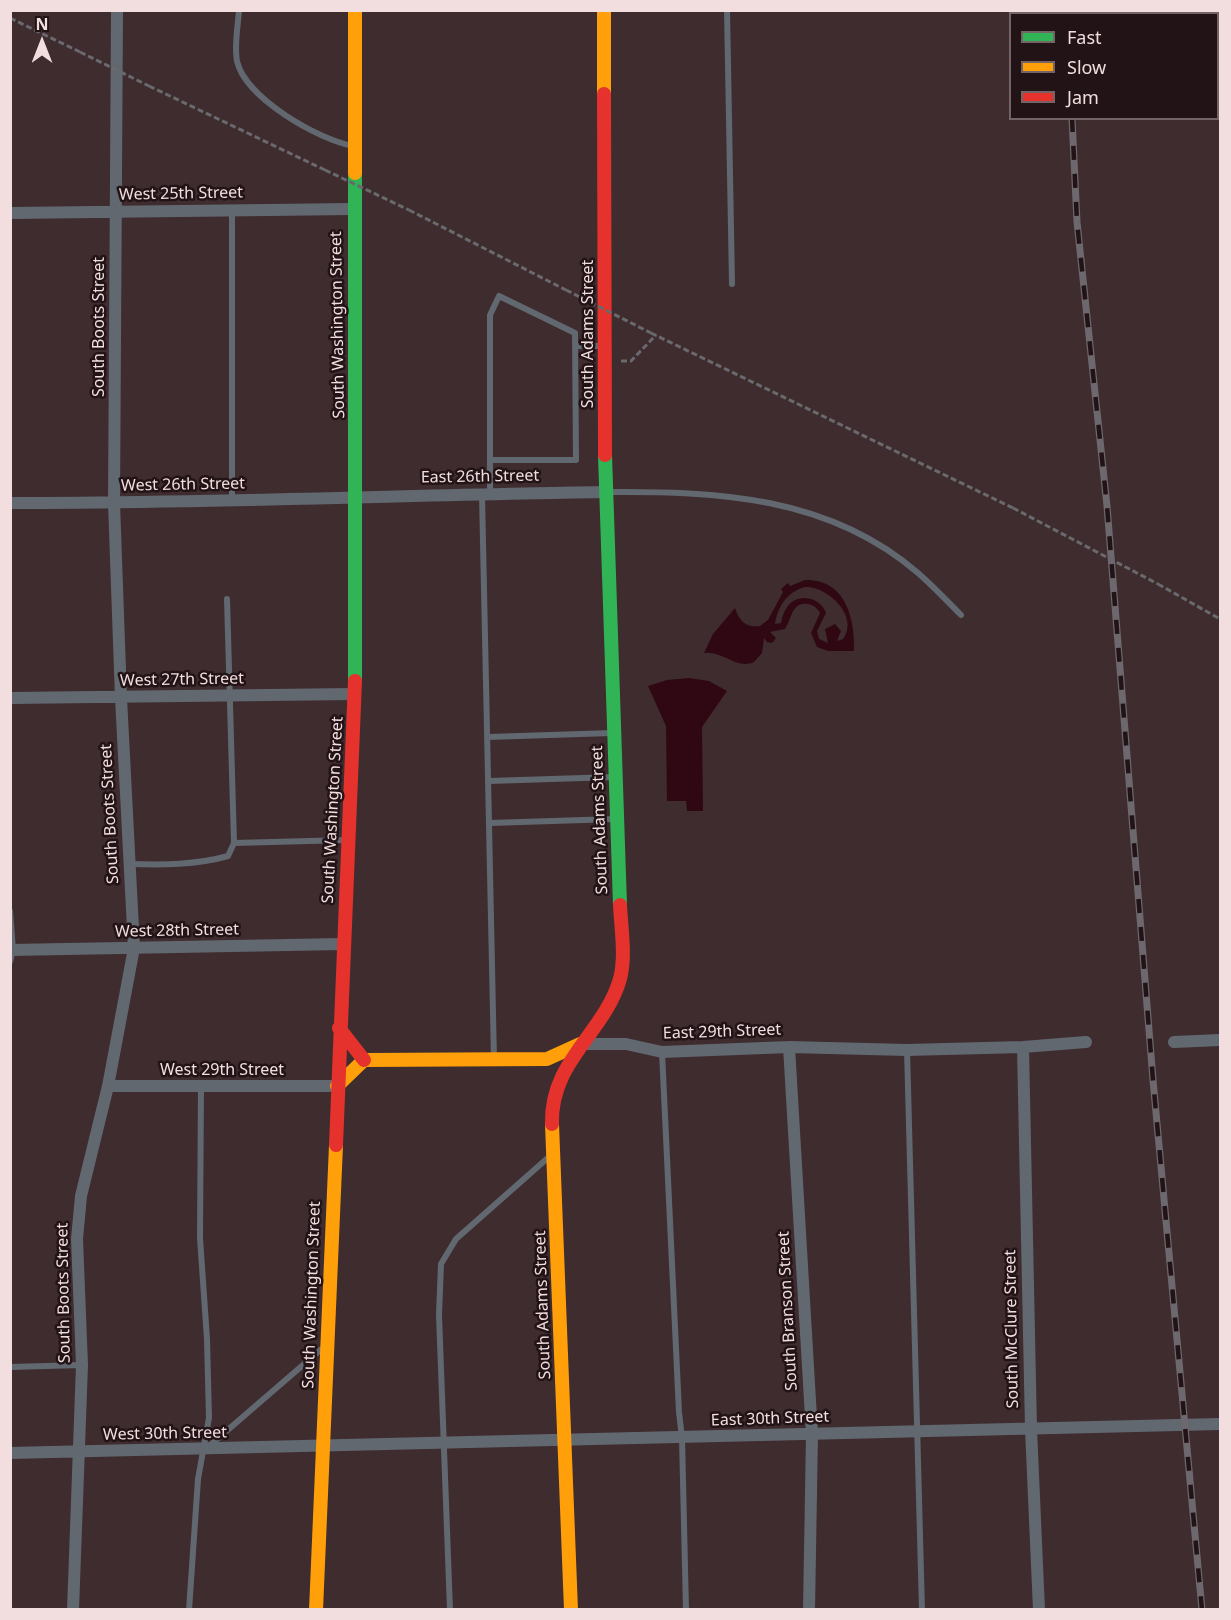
<!DOCTYPE html>
<style>
body{margin:0}
#map{position:relative;width:1231px;height:1620px;overflow:hidden;background:#3e2c2f;font-family:"Noto Sans",sans-serif}
canvas{display:block}
.frame{position:absolute;inset:0;border:12px solid #f2dddf;pointer-events:none}
.legend{position:absolute;left:1009px;top:12px;width:210px;height:108px;box-sizing:border-box;background:#221316;border:2px solid #756466;margin:0;padding:8px 10px;list-style:none;font-size:18px;color:#f2dddf}
.legend li{display:flex;align-items:center;gap:12px;height:30px}
.legend b{width:30px;border:2px solid #756466}
.north{position:absolute;left:12px;top:12px;width:60px;height:60px;-webkit-text-stroke:4px #221316;paint-order:stroke;rotate:0deg;font-size:16px;font-weight:700;line-height:24px;text-align:center;color:#f2dddf}
.north::after{content:'';display:block;margin:auto;width:21px;height:27px;background:#f2dddf;clip-path:polygon(50% 0,100% 100%,50% 72%,0 100%)}
</style>
<div id="map">
<canvas width="1231" height="1620"></canvas>
<div class="frame"></div>
<ul class="legend">
<li><b style="height:8px;background:#30b455"></b>Fast</li>
<li><b style="height:8px;background:#ff9f0a"></b>Slow</li>
<li><b style="height:8px;background:#e5322d"></b>Jam</li>
</ul>
<div class="north">N</div>
</div>
<script>
const c = document.querySelector('canvas').getContext('2d');
c.lineJoin = 'round';
function paint(path, color) {
  c.fillStyle = color;
  c.fill(path, 'evenodd');
}
function stroke(path, color, width, dash) {
  c.strokeStyle = color;
  c.lineWidth = width;
  c.lineCap = dash ? 'butt' : 'round';
  c.setLineDash(dash || []);
  c.stroke(path);
}
function label(font, color, halo, rows, align = 'center') {
  c.font = font + ' "Noto Sans",sans-serif';
  c.lineWidth = 5;
  c.setLineDash([]);
  c.textBaseline = 'middle';
  c.strokeStyle = halo;
  c.fillStyle = color;
  for (const [text, x, y, turn = 0] of rows) {
    c.save();
    c.translate(x, y);
    c.rotate((+turn || 0) * Math.PI / 180);
    c.textAlign = isNaN(turn) ? turn : align;
    if (halo) c.strokeText(text, 0, 0);
    c.fillText(text, 0, 0);
    c.restore();
  }
}
paint(new Path2D(`
 M805 580C846 579 855 619 854 651H828L817 647 811 633 820 613C817 608 814 605 808 604 791 602 792 619 785 629L770 632 776 638 772 643 767 642 764 638 762 653 754 662C736 670 724 651 704 653L713 634 735 608C739 621 746 628 760 626L768 620 783 592 781 589 788 583 790 586ZM805 587C827 586 860 616 843 639L837 641 841 631 835 624 825 629 828 643 819 639 817 631 826 613C820 596 795 592 786 609 783 613 782 619 781 623L775 624C778 606 787 592 805 587Z
 M689 678 709 681 727 691 702 727 703 811H687L686 801H667L666 726 648 686 667 680Z`), '#300813');
stroke(new Path2D(`
 M10 18 80 52
 M149 86 325 170
 M409 210 566 290
 M651 333 1013 508
 M621 361H631L656 335
 M1158 584 1220 619`), '#69696e', 3, [6, 3]);
stroke(new Path2D(`
 M239 10C238 26 234 46 237 61 245 98 319 140 353 146
 M727 10 732 284
 M232 211V501
 M575 346H604
 M490 460H576L575 333 499 296 490 315V494
 M606 492C717 491 829 496 918 573 933 586 947 601 961 615
 M482 495 494 1060
 M488 737 612 733
 M489 781 614 777
 M490 823 615 819
 M234 843 347 840
 M130 864C163 865 196 865 228 856L234 843 227 599
 M10 911 13 950 10 962
 M907 1050 922 1610
 M662 1052 679 1412 682 1438 686 1610
 M10 1367 82 1365
 M208 1447 325 1346
 M189 1610 198 1479 209 1418 207 1339 200 1238 201 1086
 M450 1610 439 1315 441 1264 456 1239 550 1156`), '#626870', 6);
stroke(new Path2D(`
 M10 213 353 209
 M10 503C209 503 407 495 605 492
 M10 698 355 694
 M10 950 343 944
 M1174 1042 1220 1040
 M581 1044H626L662 1052 789 1047 907 1050 1023 1047 1086 1042
 M789 1047 812 1434 809 1610
 M1023 1047 1031 1429 1039 1610
 M108 1086H337
 M10 1453 1220 1424
 M73 1610 82 1365 77 1239 81 1196 108 1086 134 948 121 698 114 503 117 10`), '#626870', 12);
stroke(new Path2D(`
 M355 173V681
 M605 455 620 905`), '#30b455', 14);
stroke(new Path2D(`
 M355 10V173
 M604 10V94
 M337 1086 364 1060 547 1059 580 1044
 M552 1124 571 1610
 M316 1610 336 1145`), '#ff9f0a', 14);
stroke(new Path2D(`
 M604 94 605 455
 M339 1028 364 1060
 M552 1124C550 1061 604 1034 620 979 626 956 621 928 620 905
 M336 1145 355 681`), '#e5322d', 14);
const rail = new Path2D(`
 M1066 10V14
 M1072 118 1077 222 1107 506 1153 1080 1202 1610`);
stroke(rail, '#6d686d', 7);
stroke(rail, '#221316', 4.5, [14]);
stroke(new Path2D(`
 M80 52 149 86
 M325 170 409 210
 M566 290 651 333
 M1013 508 1158 584`), '#69696e', 3, [6, 3]);
label('16px', '#f2dddf', '#221316', [
 ["West 25th Street",181,194,-1],
 ["South Washington Street",338,325,-91],
 ["South Boots Street",99,327,-90],
 ["South Adams Street",588,334,-90],
 ["East 26th Street",480,477,-1],
 ["West 26th Street",183,485,-1],
 ["West 27th Street",182,680,-1],
 ["South Washington Street",333,810,-87],
 ["South Boots Street",110,814,-93],
 ["South Adams Street",600,820,-92],
 ["West 28th Street",177,931,-1],
 ["East 29th Street",722,1032,-2],
 ["West 29th Street",222,1070],
 ["South Boots Street",64,1293,-91],
 ["South Washington Street",312,1295,-88],
 ["South Adams Street",543,1305,-92],
 ["South Branson Street",788,1311,-93],
 ["South McClure Street",1012,1329,-91],
 ["East 30th Street",770,1419,-2],
 ["West 30th Street",165,1434,-1]
]);
</script>
